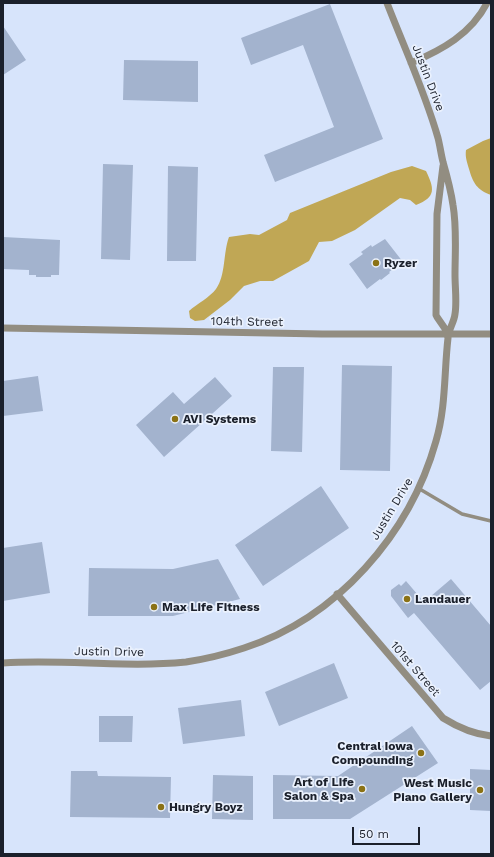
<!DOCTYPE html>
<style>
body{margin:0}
#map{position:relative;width:494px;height:857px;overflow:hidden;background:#d7e4fb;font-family:"Work Sans",sans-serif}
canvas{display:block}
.frame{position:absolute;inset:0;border:4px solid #1b202b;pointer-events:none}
.scale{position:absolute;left:352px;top:827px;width:68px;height:18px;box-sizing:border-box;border:2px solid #1b202b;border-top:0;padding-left:5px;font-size:12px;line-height:14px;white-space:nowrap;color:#1b202b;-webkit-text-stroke:3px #eaf1fd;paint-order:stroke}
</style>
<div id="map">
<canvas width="494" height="857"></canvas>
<div class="frame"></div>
<div class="scale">50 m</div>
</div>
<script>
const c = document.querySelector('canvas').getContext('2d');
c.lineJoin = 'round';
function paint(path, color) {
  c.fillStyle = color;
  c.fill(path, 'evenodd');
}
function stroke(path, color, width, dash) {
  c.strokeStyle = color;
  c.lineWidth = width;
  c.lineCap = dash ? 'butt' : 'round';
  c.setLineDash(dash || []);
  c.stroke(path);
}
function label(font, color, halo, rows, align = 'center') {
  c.font = font + ' "Work Sans",sans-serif';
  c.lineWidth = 3.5;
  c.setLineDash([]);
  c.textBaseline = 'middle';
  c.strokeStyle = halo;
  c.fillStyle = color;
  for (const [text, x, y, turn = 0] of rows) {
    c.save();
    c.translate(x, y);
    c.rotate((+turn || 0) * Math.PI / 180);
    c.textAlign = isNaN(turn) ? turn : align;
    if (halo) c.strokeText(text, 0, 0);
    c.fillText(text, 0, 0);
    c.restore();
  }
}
paint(new Path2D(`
 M491 138V195C477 190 473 183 469 169 467 162 465 157 466 150L483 141Z
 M412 166 426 171C434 188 437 197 416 205L410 200 400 198 355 230 332 241 319 242 309 261 273 281H260L244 286 230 300 204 320 195 321 190 318 189 311C197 304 210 297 216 289 226 275 223 253 229 237L250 234 259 235 287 220 290 213 391 172Z`), '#c0a755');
paint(new Path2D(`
 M330 4 383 139 275 182 264 155 334 127 303 45 251 65 241 38Z
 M3 26 26 60 3 75Z
 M124 60 198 61V102L123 100Z
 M103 164 133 165 130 260 101 259Z
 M168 166 198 167 196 261H167Z
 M3 237 60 240 59 275H51V277H36V275H29V270L3 269Z
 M385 239 403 262 389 272 390 273 381 280 380 279 367 289 349 264 363 254 361 252 371 245 372 247Z
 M342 365 392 366 390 471 340 470Z
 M273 367H304L302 452 271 451Z
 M38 376 43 411 3 416V381Z
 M215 377 232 396 164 457 136 425 173 392 184 404Z
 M321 486 349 528 263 586 235 545Z
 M42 542 50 593 3 601V548Z
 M218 559 240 599 173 616H88L89 568 173 569Z
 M451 579 491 626V681L480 690 414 613 408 618 391 596V590L399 584 401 586 406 581 424 602Z
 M334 663 348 698 279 726 265 692Z
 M241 700 245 736 183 744 178 708Z
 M99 716H133L132 742H99Z
 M412 726 438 763 350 819H273V775L338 776Z
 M470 769 491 770V811L470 810Z
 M71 771H97L98 776 171 777 170 818 70 817Z
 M213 775 253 776V820L212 819Z`), '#a3b3ce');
stroke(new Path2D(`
 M3 854H29
 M121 854H123`), '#767f90', 1.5, [2, 3]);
stroke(new Path2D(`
 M418 488 462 514 491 521`), '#928d81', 3.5);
stroke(new Path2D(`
 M411 63C442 50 471 34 487 3
 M443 166 437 214 436 315 437 317 448 333
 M3 328 322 334H491
 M337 594 443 718C459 728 473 734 491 736
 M3 663C64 659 126 668 186 662 206 659 226 654 244 648 337 618 410 534 436 441 446 407 444 373 448 338 448 330 454 323 455 314 457 302 455 288 455 275 455 252 457 228 453 205 451 191 447 176 443 162 441 154 440 146 438 138 425 92 404 47 387 3`), '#928d81', 7);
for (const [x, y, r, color] of [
 [376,263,4,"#8b7215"],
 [175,419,4,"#8b7215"],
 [407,599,4,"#8b7215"],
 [154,607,4,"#8b7215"],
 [421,753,4,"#8b7215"],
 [362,789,4,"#8b7215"],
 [480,790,4,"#8b7215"],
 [161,807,4,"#8b7215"]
]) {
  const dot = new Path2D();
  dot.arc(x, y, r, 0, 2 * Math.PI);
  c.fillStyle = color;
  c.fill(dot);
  stroke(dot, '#eaf1fd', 1.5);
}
label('12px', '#1b202b', '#eaf1fd', [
 ["Justin Drive",428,78,69],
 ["104th Street",247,322,1],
 ["Justin Drive",392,509,-59],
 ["Justin Drive",109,652,1],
 ["101st Street",415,669,49]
]);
label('bold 12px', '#1b202b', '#eaf1fd', [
 ["Ryzer",384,263],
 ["AVI Systems",183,419],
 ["Landauer",415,599],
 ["Max Life Fitness",162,607],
 ["Central Iowa",413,746,"right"],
 ["Compounding",413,760,"right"],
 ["Art of Life",354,782,"right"],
 ["Salon & Spa",354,796,"right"],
 ["West Music",472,783,"right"],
 ["Piano Gallery",472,797,"right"],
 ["Hungry Boyz",169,807]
], 'left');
</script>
